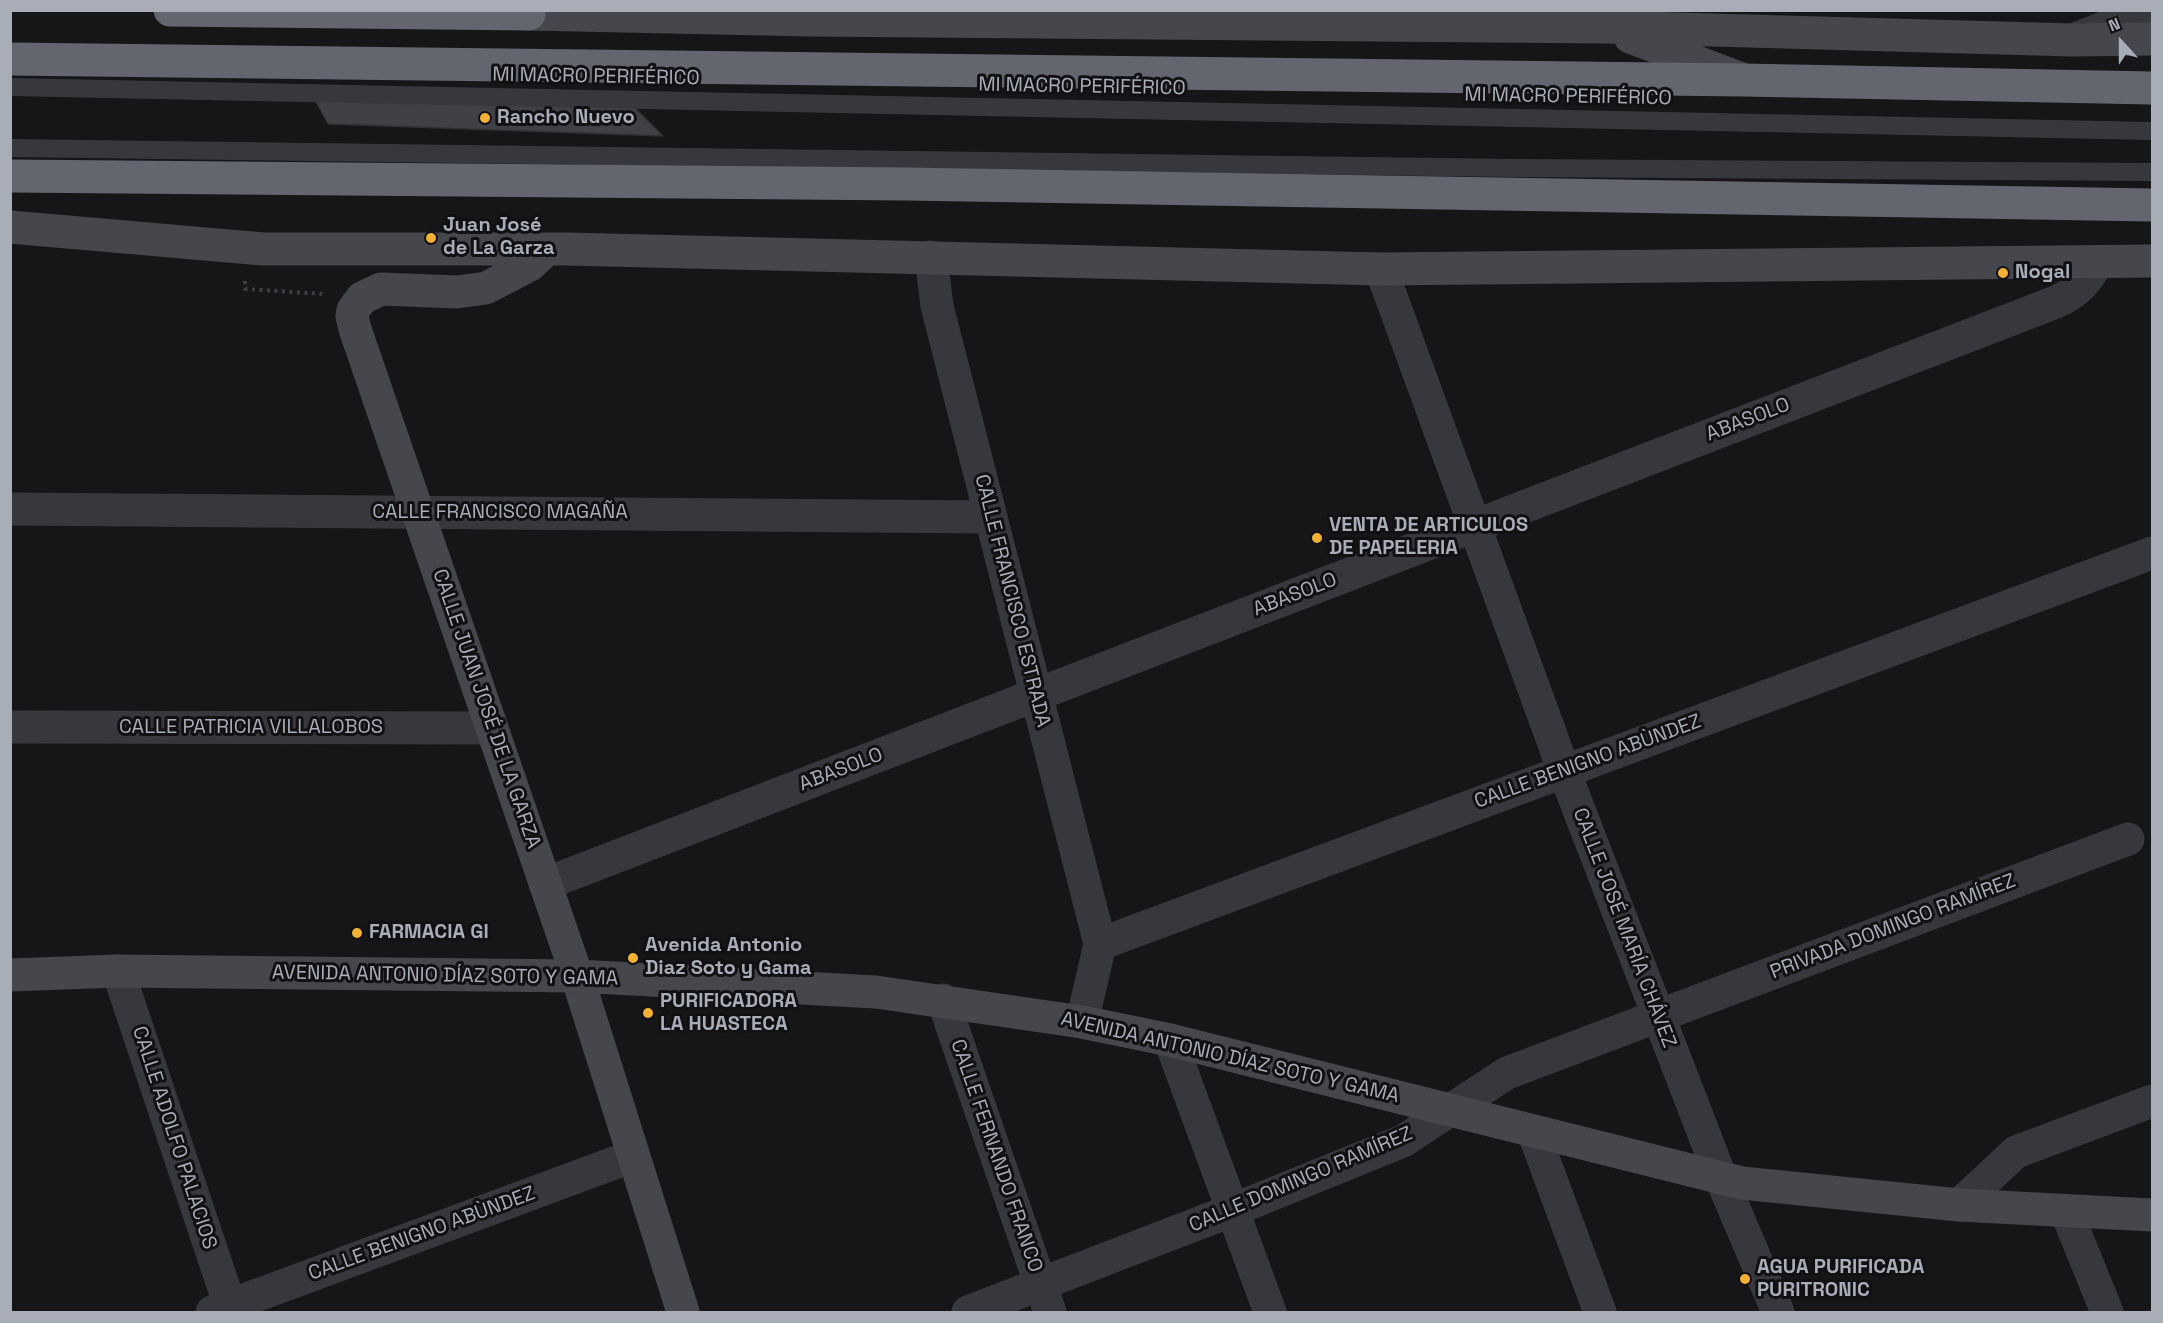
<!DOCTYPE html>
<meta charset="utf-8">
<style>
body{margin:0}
#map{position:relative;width:2163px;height:1323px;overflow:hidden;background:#161618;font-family:"Space Grotesk",sans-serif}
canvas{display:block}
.frame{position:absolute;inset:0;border:12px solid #a8adb8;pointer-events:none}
.north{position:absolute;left:2091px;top:12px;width:60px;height:60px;-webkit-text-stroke:4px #111113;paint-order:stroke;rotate:339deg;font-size:16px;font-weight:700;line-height:24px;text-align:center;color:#a8adb8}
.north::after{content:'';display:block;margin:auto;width:21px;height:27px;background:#a8adb8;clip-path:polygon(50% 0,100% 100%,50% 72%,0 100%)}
</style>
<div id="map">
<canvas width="2163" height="1323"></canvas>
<div class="frame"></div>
<div class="north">N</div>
</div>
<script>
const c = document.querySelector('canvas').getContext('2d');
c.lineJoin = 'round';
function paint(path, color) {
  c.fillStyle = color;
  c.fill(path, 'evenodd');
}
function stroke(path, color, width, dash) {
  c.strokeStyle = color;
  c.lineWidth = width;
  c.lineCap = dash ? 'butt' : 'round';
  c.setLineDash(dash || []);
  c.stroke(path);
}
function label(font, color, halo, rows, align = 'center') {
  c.font = font + ' "Space Grotesk",sans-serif';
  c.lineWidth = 6;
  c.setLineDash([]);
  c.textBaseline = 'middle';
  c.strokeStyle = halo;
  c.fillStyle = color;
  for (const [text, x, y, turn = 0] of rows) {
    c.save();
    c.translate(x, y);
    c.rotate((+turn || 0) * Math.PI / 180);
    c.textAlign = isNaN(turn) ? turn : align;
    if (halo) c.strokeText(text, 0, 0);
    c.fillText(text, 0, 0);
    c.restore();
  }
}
const building = new Path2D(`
 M314 98 633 106 663 136 328 124Z`);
paint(building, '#404145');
stroke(building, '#303034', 1.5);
stroke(new Path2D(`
 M245 281V289L325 294`), '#3d3f44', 4, [3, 4.5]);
stroke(new Path2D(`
 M10 87 2152 131
 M10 148 1513 168 2152 172`), '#37383d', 18);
stroke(new Path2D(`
 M2075 39 2150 10
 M931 257 937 306 1100 944 1082 1022
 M1381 269 1564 771 1721 1178 1778 1312
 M10 509 990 517
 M10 727 492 728
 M545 884 2056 302C2078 292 2086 282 2098 262
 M1100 944 2152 553
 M118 971 230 1306
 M943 1000 1050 1312
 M1170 1040 1270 1312
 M1533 1131 1600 1312
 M1959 1205 2016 1152 2152 1101
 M2066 1211 2107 1312
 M212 1312 633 1156
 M968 1312 1233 1210 1403 1141 1507 1073 2128 839`), '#37383d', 33);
stroke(new Path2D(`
 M529 10V14L812 20 1605 27 2073 40 2152 39
 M1630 37 1742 79
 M10 227 263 249H568L1381 269 2152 261
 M546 250 530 265 486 288 457 292 381 289 362 298 353 310 352 316 355 329 577 976 683 1312
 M10 975 118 971 577 976 876 992 1082 1022 1170 1040 1742 1183 1959 1205 2152 1215`), '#45474d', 33);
stroke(new Path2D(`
 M170 10 529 14
 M10 59 1743 80 2152 88
 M10 176 907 184 2152 205`), '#63666e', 33);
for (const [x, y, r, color] of [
 [485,118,6,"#f2b134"],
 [431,238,6,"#f2b134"],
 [2003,273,6,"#f2b134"],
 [1317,538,6,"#f2b134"],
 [357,933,6,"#f2b134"],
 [633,958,6,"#f2b134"],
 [648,1013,6,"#f2b134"],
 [1745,1279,6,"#f2b134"]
]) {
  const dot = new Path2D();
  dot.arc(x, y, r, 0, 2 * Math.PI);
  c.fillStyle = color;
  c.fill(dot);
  stroke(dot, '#111113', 2);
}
label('20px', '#a8adb8', '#111113', [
 ["MI MACRO PERIFÉRICO",596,77,1],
 ["MI MACRO PERIFÉRICO",1082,87,1],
 ["MI MACRO PERIFÉRICO",1568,97,1],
 ["ABASOLO",1748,420,-21],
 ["CALLE FRANCISCO MAGAÑA",500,513],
 ["ABASOLO",1295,595,-21],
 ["CALLE FRANCISCO ESTRADA",1012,601,76],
 ["CALLE JUAN JOSÉ DE LA GARZA",486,709,71],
 ["CALLE PATRICIA VILLALOBOS",251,728],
 ["CALLE BENIGNO ABÙNDEZ",1588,762,-20],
 ["ABASOLO",841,770,-21],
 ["PRIVADA DOMINGO RAMÍREZ",1893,927,-21],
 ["CALLE JOSÉ MARÍA CHÁVEZ",1624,928,69],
 ["AVENIDA ANTONIO DÍAZ SOTO Y GAMA",445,976,1],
 ["AVENIDA ANTONIO DÍAZ SOTO Y GAMA",1230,1058,13],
 ["CALLE ADOLFO PALACIOS",174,1138,72],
 ["CALLE FERNANDO FRANCO",996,1156,71],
 ["CALLE DOMINGO RAMÍREZ",1301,1180,-23],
 ["CALLE BENIGNO ABÙNDEZ",422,1234,-20]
]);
label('bold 20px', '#a8adb8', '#111113', [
 ["Rancho Nuevo",497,118],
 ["Juan José",443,226],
 ["de La Garza",443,249],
 ["Nogal",2015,273],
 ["VENTA DE ARTICULOS",1329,526],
 ["DE PAPELERIA",1329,549],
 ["FARMACIA GI",369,933],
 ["Avenida Antonio",645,946],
 ["Diaz Soto y Gama",645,969],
 ["PURIFICADORA",660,1002],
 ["LA HUASTECA",660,1025],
 ["AGUA PURIFICADA",1757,1268],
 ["PURITRONIC",1757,1291]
], 'left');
</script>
